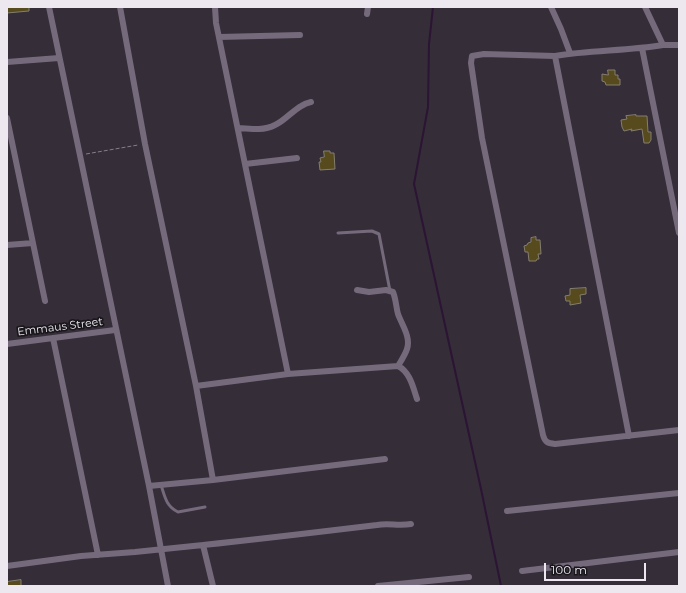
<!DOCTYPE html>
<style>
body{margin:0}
#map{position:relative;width:686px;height:593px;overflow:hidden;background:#352d38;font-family:Montserrat,sans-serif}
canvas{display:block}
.frame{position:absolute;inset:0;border:8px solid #ede8f0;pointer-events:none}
.scale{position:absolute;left:544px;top:563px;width:102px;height:18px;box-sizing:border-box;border:2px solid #ede8f0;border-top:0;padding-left:5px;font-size:12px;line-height:14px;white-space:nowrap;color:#ede8f0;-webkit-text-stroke:3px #1a171c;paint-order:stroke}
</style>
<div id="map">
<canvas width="686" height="593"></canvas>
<div class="frame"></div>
<div class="scale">100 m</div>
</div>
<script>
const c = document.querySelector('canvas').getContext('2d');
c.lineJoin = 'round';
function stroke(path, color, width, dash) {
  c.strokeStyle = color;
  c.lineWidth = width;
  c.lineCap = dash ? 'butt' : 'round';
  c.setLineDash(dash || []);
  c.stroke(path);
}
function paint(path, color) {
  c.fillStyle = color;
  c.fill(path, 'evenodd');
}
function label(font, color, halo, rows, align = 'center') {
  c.font = font + ' Montserrat,sans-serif';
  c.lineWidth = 3.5;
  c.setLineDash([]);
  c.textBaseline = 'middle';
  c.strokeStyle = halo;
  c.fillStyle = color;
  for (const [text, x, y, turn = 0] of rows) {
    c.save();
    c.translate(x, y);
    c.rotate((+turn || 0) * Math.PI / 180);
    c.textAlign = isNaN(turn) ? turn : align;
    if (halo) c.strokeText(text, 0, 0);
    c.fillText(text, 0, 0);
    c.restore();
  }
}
stroke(new Path2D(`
 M433 7 429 44 428 107 414 184 481 489 501 586`), '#2b1434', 2);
const building = new Path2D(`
 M7 7H29V11L7 13Z
 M608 70H615V75H618V79H620V85H606L605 82 602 81V74L608 75Z
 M636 115V116H647L648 132H651V140L649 143H644L642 129 631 131 632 129 624 131 622 127 621 120 627 119 626 116Z
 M324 151H330V153H334L335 169 320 170 319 162H321L320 158 324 157Z
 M536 237V240H540L541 254H538L539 259H537L536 261H529L528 252H525L524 246 527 245 528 243 531 242V238Z
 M586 288V294L580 295 581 303 570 305V301H566L565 296 570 295V289Z
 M21 580V586H7V582Z`);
paint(building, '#574a1d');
stroke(building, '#837f70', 1);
stroke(new Path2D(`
 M86 154 138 145`), '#857f88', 1, [4, 2]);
stroke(new Path2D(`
 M338 233 372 231 379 234 390 291
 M161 485C165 497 166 506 178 512L205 507`), '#756a7b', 3);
stroke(new Path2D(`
 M49 7 149 486 168 586
 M120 7 145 144 196 386 213 480 149 486
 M551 7 561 29 570 53
 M645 7 663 45H679
 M367 14 368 7
 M219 37 300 35
 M642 48 679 233
 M555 56 484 54 472 56 471 63 482 138 543 435C545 442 547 443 555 444L679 430
 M7 62 59 58
 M7 118 45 301
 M238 128C250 129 264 131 275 125 288 119 296 105 311 102
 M245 164 297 158
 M7 245 33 243
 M357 290 369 292 386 290 393 292C396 299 396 307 398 314 402 325 411 337 407 349 405 355 401 361 398 366
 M53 338 98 555
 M7 344 115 330
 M288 374 398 366C410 372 413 387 417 399
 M196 386 288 374 216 23 215 7
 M629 436 555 56C590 50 627 51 663 45
 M213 480 385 459
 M507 511 679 493
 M203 545C261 539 319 532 377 525 388 523 399 526 411 524
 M7 566 81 556 135 552 203 545 213 586
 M522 571 679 552
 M378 586 469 577`), '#756a7b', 6);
label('11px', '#ede8f0', '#1a171c', [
 ["Emmaus Street",60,327,-7]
]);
</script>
